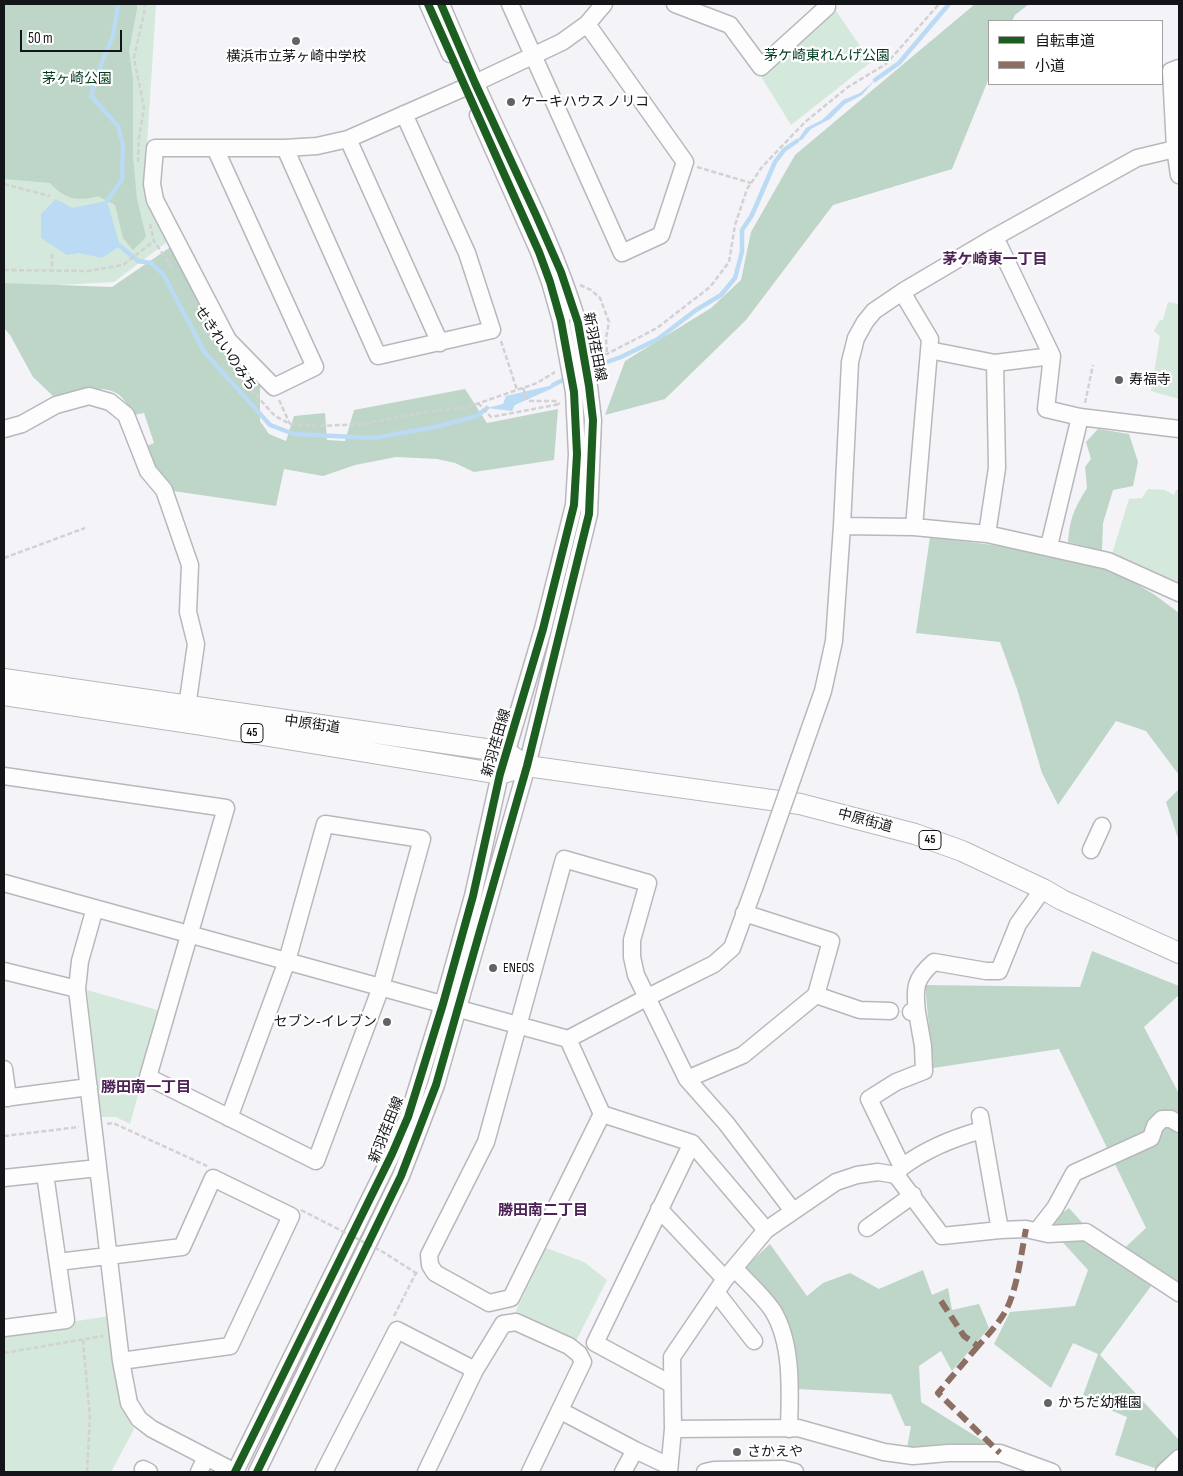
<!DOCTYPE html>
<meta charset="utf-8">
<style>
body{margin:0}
#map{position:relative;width:1183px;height:1476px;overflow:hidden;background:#f3f3f8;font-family:"Sofia Sans Condensed","Noto Sans JP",sans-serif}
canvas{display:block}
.frame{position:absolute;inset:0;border:5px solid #141518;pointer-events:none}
.legend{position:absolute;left:988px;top:20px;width:175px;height:65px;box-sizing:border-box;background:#fff;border:1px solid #a1a1a3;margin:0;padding:6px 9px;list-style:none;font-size:15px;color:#141518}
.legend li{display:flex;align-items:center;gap:10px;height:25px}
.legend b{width:25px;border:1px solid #a1a1a3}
.scale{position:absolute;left:20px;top:30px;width:102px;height:22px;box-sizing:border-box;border:2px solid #141518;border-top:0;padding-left:6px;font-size:15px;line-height:18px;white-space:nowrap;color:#141518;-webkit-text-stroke:4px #fff;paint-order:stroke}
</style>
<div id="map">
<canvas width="1183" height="1476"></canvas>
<div class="frame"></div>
<ul class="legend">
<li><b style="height:6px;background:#1b5e20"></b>自転車道</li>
<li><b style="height:6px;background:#8d6e63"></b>小道</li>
</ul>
<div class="scale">50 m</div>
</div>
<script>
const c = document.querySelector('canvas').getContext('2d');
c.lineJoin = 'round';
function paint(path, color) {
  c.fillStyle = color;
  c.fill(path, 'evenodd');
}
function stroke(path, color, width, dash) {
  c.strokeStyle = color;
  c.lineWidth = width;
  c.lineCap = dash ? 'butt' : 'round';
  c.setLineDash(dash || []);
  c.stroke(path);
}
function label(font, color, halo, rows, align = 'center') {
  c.font = font + ' "Sofia Sans Condensed","Noto Sans JP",sans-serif';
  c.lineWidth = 4.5;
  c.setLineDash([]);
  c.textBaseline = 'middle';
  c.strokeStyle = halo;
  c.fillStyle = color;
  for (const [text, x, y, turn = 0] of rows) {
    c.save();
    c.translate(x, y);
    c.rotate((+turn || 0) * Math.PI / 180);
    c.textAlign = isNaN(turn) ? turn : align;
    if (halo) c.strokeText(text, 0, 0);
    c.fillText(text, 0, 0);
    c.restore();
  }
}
paint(new Path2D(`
 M4 4H156L145 176 148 202 167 242 114 282 4 288Z
 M834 8 871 62 791 125 759 73Z
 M1168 302 1179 304V399L1151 391 1160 336 1154 331 1160 320H1163Z
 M1148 489 1165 490 1174 495 1176 490H1179V583L1112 554 1129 499 1142 498Z
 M87 990 161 1011 130 1124 116 1117H99Z
 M546 1248 584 1262 607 1280 576 1341 515 1313Z
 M110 1316 119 1392 124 1411 134 1429 111 1472H4V1332Z`), '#d4e8dc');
paint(new Path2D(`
 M4 4H137V9L129 51 133 80V157L137 199 146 237 133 250 123 238 115 205 98 196C77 202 64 199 50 183L4 179Z
 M975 4H1029L1015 15 1012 21H989V78L952 169 833 205 746 320 665 399 605 415 625 361 711 308 741 280 751 232 795 155Z
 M172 246 260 380V421L269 434 286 441 294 416 325 413 327 440 345 441 354 410 465 389 487 423 558 409 554 460 474 472 455 463 437 459 396 457 355 465 323 476 284 469 276 506 173 491 156 473 144 447 154 443 144 413 134 415C130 409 123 396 116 393 97 383 73 394 53 396L33 377 10 335 4 328V283L112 287Z
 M1098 429 1129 434 1138 462 1133 486 1113 490 1103 523 1102 551 1068 542C1070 518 1074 509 1087 488L1085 467 1091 459 1086 442Z
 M930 537 1047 552 1113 570 1155 595 1179 613V775L1146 731 1116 721 1058 805 1042 773 1017 689 1000 642 916 633Z
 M1179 789V841L1166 802Z
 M1092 951 1179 986V995L1144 1027 1179 1094V1282L1160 1274 1100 1355 1179 1440V1451L1161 1470 1115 1455 1127 1417 1082 1398 1098 1354 1073 1343 1051 1388 994 1344 1010 1312 1075 1306 1088 1270 1047 1225 1069 1208 1114 1258 1146 1228 1059 1049 933 1068 925 985 1080 987Z
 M770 1244 807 1296 823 1283 850 1273 879 1289 923 1270 932 1295 948 1288 952 1310 979 1304 989 1328 952 1371 941 1351 919 1366 921 1402 988 1444V1452L906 1454 911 1426H905L891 1394 797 1389 789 1338 743 1269Z`), '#bdd6c8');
paint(new Path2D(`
 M875 80 862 95 845 104 830 119 811 129 802 140 797 141 806 128 822 120 843 100 860 93Z
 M56 199 72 208 107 201 120 246 102 258 79 253 67 255 41 238V214Z
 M553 385V388L515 405 512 411 487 408 503 404 506 396Z`), '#bbdaf3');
stroke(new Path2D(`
 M875 80 899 63 949 4
 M107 201 122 180 123 145 118 126 91 96 100 67 113 36 118 4
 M120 246 138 261 151 263 163 274 205 353 270 425 294 434 373 438 435 427 477 416 487 408
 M590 368 621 357 658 339 696 310 721 295 735 278 742 252V230L752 215 775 162 784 150 797 141
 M553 385 567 378`), '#bbdaf3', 4.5);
const minor = new Path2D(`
 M428 4 450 54
 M441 4C461 51 481 97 503 143 531 202 559 260 578 323
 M510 4 622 253 661 235 685 162 587 24
 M675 4 730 25 761 67 827 7 825 4
 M1179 68 1171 71 1175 148 1179 175
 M478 115 539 252 550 282 561 321
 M348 139 440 343
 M215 148 315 367 274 387 228 340 155 200 152 184 155 148H285L317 146 348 139 475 83 562 42 587 24 604 4
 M285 148 378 356 492 330 467 253 404 114
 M995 237 1052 356 1046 409 1080 417 1179 429
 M902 292 930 339 914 527
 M929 350 995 363 1052 356
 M4 429 22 424 56 405 89 396 110 402 126 415 148 471 164 490 190 565 188 612 196 644 187 707
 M842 526 914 527 987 534 1108 561 1179 593
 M987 534 997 468 995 363
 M1049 546 1080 417
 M809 731 823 691 834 641 842 526 850 362 856 338 865 322 874 311 902 292 995 237 1137 158 1179 148
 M4 776 226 808 148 1077 316 1161 381 987 422 839 325 824 287 961 229 1118
 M1091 850 1102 826
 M4 883 568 1039 648 997 714 964 732 948 754 888
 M95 908 80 961 77 989 121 1361 129 1403 139 1419 152 1429 235 1472
 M744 913 831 941 816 995 743 1055 687 1079 726 1123 793 1211
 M4 971 77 989
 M816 995 860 1010 890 1011
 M911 1012H917C914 988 915 978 934 962L986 971H999L1018 924 1043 889
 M568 1039 602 1114 692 1143 766 1230
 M4 1069 8 1098
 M4 1098 89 1087
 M602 1114 511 1298 489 1303 435 1273 430 1265 429 1255 486 1142 564 859 648 883 632 940V957L636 975 687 1079
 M980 1116 1000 1230
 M902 1167C926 1149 953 1138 982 1130
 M896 1175 902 1167 869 1099 896 1082 924 1071 923 1046 917 1012
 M4 1178 98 1168
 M659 1209 725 1279
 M867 1228 913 1195
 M1037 1231 1055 1208 1074 1173 1151 1138 1155 1126 1162 1119H1171L1179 1124
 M58 1262 182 1247 213 1178 291 1216 230 1346 121 1361
 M734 1268C747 1282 763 1296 773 1311 793 1344 790 1392 789 1429
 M716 1292 754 1341
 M4 1328 66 1320 45 1174
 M671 1384 595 1343 692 1143
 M561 1411 635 1450 623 1472
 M673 1429 798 1428 884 1452 913 1456 948 1453H1000L1052 1472
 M635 1450 669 1466
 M143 1469 149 1472
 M199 1472 206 1457
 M235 1472 392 1154 408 1117 443 1004 473 896 500 774 543 629 574 505 577 454 574 392
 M257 1472 401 1176 436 1085 527 766 589 514 593 420 589 386
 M324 1472 397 1330 475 1370
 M426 1472 475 1370 503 1324 516 1322 569 1346 579 1354 583 1362 530 1472
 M669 1472 673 1429 672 1357 725 1279 766 1230 836 1182 857 1175 878 1172 896 1175 942 1236 1000 1230 1026 1229 1048 1234 1086 1232 1179 1293
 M705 1472 714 1470 783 1469 795 1472
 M1164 1472 1179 1458`);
const major = new Path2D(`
 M4 679 506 752 527 766
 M4 695 203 725 500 774 527 766 800 804 915 834 962 851 1043 889 1062 900 1179 953`);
stroke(minor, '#b8b8bc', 19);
stroke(major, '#b8b8bc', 22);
stroke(new Path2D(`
 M138 162 139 137 144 108 134 58 145 8 144 4
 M697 167 751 183
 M4 184 50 196
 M150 224 154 241 173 269
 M52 254V270
 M4 270 88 271 123 265 154 241
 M580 285 591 290 600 298 609 322 606 338 607 354
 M501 341 517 390
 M597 354H607L657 328 710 287 729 262 735 225 747 189 762 167 805 122 848 87 886 64 939 4
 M237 372 242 380 275 416 290 424 321 426 363 424 420 413 468 407 537 383 555 372
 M523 388 528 401H555L560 404
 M279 400 290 424
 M478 403 491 417 560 404
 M1085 403 1093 365
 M4 558 85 528
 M107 1124 113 1123 207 1166
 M4 1136 79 1127
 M394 1316 416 1273H419
 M83 1340 90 1418 87 1472
 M4 1353 103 1336`), '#d2d2d4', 2.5, [5, 2.5]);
stroke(minor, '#fdfdfe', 16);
stroke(major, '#fdfdfe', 20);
const minorBridge = new Path2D(`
 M561 321 574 392
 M578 323 589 386
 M754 888 809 731`);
stroke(minorBridge, '#b8b8bc', 19, []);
stroke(new Path2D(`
 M301 1210 383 1252 416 1273`), '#d2d2d4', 2.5, [5, 2.5]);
stroke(minorBridge, '#fdfdfe', 16);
stroke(new Path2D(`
 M941 1301 964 1336 978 1346C988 1335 998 1324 1005 1312 1017 1291 1021 1254 1026 1229
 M978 1346 938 1393 1000 1453`), '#8d6e63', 6, [12, 6]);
stroke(new Path2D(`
 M235 1472 392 1154 408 1117 443 1004 473 896 500 774 543 629 574 505 577 454 574 392 561 321 550 282 539 252 428 4
 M257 1472 401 1176 436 1085 527 766 589 514 593 420 589 386 578 323 561 272 536 215 475 83 441 4`), '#1b5e20', 8);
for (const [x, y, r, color] of [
 [296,41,5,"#626366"],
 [511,102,5,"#626366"],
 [1119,380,5,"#626366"],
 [493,968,5,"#626366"],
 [387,1022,5,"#626366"],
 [1048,1403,5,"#626366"],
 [737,1452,5,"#626366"]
]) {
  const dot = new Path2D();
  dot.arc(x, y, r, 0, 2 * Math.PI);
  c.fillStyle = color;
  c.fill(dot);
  stroke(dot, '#fff', 2);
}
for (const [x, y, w] of [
 [252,733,22],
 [930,840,22]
]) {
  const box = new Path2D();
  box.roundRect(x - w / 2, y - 9.5, w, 19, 4);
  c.fillStyle = '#fff';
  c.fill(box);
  stroke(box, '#141518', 1);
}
label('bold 12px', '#141518', null, [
 ["45",252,733],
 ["45",930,840]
]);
label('14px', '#013c1f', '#fff', [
 ["茅ケ崎東れんげ公園",827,56],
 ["茅ヶ崎公園",77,79]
]);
label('14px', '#141518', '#fff', [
 ["横浜市立茅ヶ崎中学校",296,57,"center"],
 ["ケーキハウス ノリコ",521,102],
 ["寿福寺",1129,380],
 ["ENEOS",503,968],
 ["セブン-イレブン",377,1022,"right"],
 ["かちだ幼稚園",1058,1403],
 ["さかえや",747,1452]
], 'left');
label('14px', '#141518', '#fff', [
 ["新羽荏田線",594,347,79],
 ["せきれいのみち",225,349,56],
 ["中原街道",312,725,8],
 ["新羽荏田線",497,743,-74],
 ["中原街道",865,821,15],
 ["新羽荏田線",387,1130,-68]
]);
label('bold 15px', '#4d2357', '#fff', [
 ["茅ケ崎東一丁目",995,260],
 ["勝田南一丁目",146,1088],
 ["勝田南二丁目",543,1211]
]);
</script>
